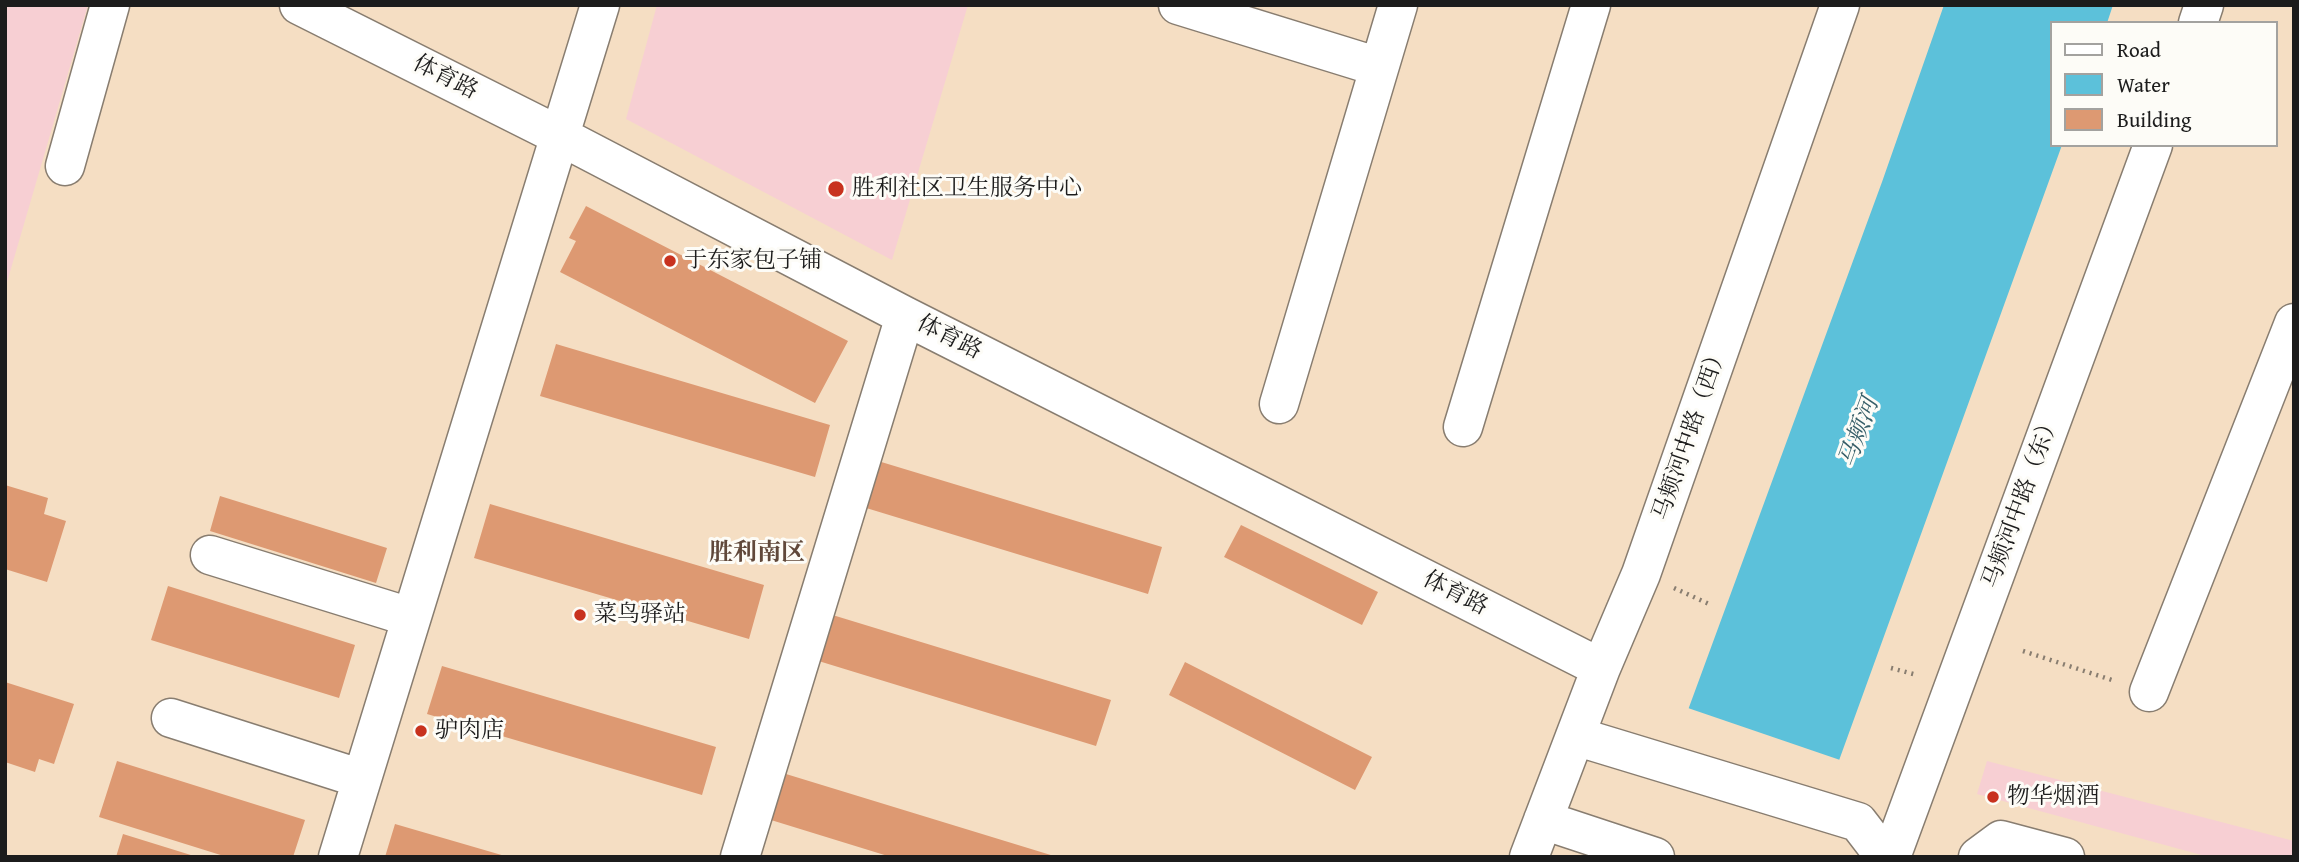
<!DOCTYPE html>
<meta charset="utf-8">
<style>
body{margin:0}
#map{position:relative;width:2299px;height:862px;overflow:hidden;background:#f5dec3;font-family:"Gentium Book Plus",serif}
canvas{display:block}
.frame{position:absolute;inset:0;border:7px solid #1c1c1c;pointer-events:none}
.legend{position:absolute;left:2050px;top:21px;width:228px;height:126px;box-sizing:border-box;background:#fdfcf7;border:2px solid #a3a29f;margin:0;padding:9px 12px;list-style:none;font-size:21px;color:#1c1c1c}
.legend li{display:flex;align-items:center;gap:14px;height:35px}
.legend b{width:35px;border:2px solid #a3a29f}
</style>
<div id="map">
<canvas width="2299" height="862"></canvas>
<div class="frame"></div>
<ul class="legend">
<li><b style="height:9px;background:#fff"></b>Road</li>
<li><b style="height:19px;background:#5cc1da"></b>Water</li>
<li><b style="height:19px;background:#dd9972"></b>Building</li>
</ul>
</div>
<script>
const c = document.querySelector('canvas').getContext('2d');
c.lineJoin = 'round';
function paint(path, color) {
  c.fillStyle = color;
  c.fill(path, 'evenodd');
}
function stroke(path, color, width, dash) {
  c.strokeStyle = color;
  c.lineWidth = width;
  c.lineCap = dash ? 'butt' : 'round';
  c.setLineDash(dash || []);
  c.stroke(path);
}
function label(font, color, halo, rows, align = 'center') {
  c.font = font + ' "Gentium Book Plus","Noto Serif SC",serif';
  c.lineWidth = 6;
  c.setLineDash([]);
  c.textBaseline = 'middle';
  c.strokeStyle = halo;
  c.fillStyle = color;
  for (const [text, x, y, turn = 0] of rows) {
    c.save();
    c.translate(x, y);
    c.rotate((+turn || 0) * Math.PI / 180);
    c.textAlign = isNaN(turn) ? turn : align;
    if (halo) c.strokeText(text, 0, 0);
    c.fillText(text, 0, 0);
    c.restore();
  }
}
paint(new Path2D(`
 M5 5H88L5 289Z
 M657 5H968L892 260 626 119Z
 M1987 761 2294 841V857H2209L1977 794Z`), '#f7cfd3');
paint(new Path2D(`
 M1944 5H2113L2107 23H2052V145H2062L1804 857H1634L1882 182Z`), '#5cc1da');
paint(new Path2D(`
 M1685 707 1843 761 1808 857H1631Z`), '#f5dec3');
paint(new Path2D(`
 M586 206 848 341 815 403 560 272 576 241 569 238Z
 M556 344 830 425 815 477 540 396Z
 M878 461 1162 547 1148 594 863 507Z
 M5 485 48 498 44 514 66 521 47 582 5 569Z
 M220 496 387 548 376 583 210 531Z
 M490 504 764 585 749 639 474 558Z
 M1241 525 1378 592 1362 625 1224 557Z
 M168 586 355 645 339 698 151 640Z
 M826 613 1111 700 1096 746 812 659Z
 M1185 662 1372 757 1355 790 1169 695Z
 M442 666 716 747 702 795 427 714Z
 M5 682 74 704 54 764 39 759 35 772 5 762Z
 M117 761 305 820 293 857H227L99 817Z
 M786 774 1054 856V857H891L771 820Z
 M395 824 505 856V857H385Z
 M123 834 194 856V857H116Z`), '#dd9972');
const minor = new Path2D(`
 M299 5 560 136 905 316 1601 668
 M1178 5 1379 67
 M2198 23 2204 5
 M65 166 110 5
 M1279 404 1398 5
 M1463 427 1591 5
 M210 555 410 617
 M2149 692 2294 323
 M171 718 362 779
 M1575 736 1858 822 1885 857
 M1543 820 1655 857
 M338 857 600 5
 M740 857 905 316
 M1529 857 1601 668 1641 574 1840 5
 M1891 857 2153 145
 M1978 857 2001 840 2065 857`);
stroke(minor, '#887d70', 41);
stroke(new Path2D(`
 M1674 588 1709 604
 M2023 651 2115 681
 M1891 668 1917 675`), '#887d70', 4.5, [2, 5]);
stroke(minor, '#fff', 38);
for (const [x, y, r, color] of [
 [836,189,9,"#c8321e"],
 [670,261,7,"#c8321e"],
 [580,615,7,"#c8321e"],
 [421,731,7,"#c8321e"],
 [1993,797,7,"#c8321e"]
]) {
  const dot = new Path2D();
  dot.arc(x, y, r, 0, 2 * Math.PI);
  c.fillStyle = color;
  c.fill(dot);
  stroke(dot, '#fdfcf7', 2.5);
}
label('23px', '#1c1c1c', '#fdfcf7', [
 ["体育路",445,78,27],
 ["体育路",949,338,27],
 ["马颊河中路（西）",1691,433,-71],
 ["马颊河中路（东）",2022,501,-70],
 ["体育路",1455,594,27]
]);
label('23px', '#1c1c1c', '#fdfcf7', [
 ["胜利社区卫生服务中心",852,189],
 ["于东家包子铺",684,261],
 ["菜鸟驿站",594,615],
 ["驴肉店",435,731],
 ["物华烟酒",2007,797]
], 'left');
label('italic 24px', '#365e68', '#fdfcf7', [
 ["马颊河",1860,433,-70]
]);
label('bold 24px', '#60483a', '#fdfcf7', [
 ["胜利南区",757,554]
]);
</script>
